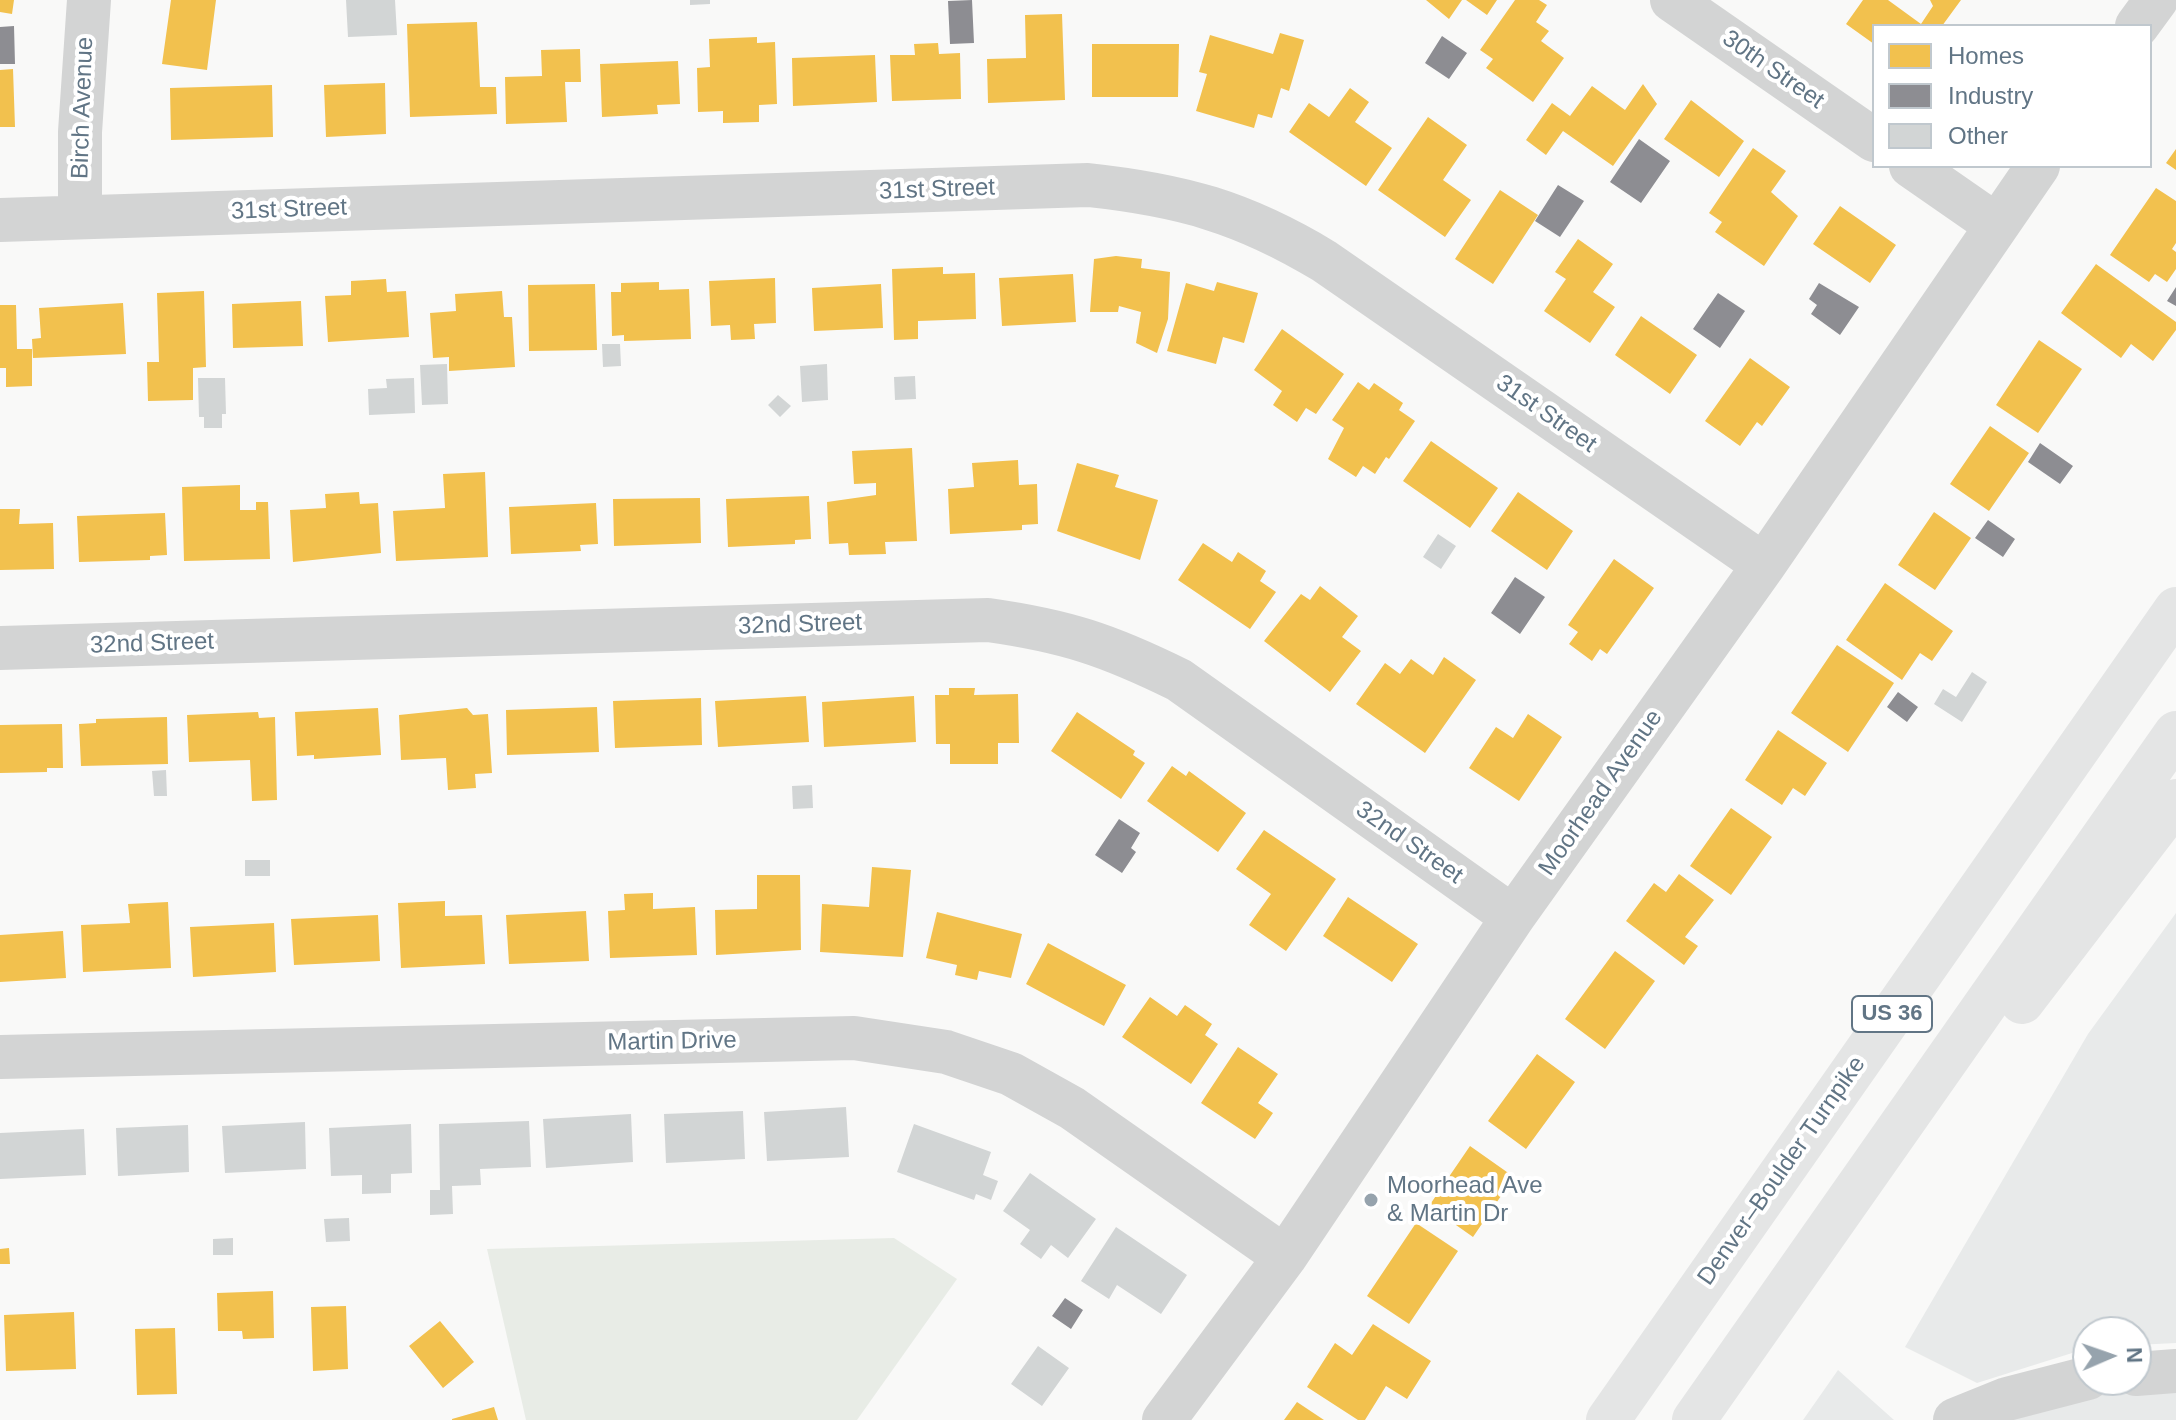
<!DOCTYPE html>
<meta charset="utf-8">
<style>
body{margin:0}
#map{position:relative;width:2176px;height:1420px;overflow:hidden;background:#f9f9f8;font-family:Arial,sans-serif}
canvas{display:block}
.legend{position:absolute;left:1872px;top:24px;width:280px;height:144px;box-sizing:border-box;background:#fff;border:2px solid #c0c8ce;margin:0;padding:10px 14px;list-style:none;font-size:24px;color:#617585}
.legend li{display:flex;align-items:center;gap:16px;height:40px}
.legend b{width:40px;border:2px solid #c0c8ce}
.north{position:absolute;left:2072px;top:1316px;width:80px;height:80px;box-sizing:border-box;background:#fff;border:2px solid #c0c8ce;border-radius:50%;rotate:88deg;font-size:22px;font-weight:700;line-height:32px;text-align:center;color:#617585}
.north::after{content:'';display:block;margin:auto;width:28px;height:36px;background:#96a3ad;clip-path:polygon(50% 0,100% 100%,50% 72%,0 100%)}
</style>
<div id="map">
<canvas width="2176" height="1420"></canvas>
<ul class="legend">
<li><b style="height:22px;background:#f2c14e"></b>Homes</li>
<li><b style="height:22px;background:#8d8d92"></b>Industry</li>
<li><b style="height:22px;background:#d2d5d5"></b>Other</li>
</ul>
<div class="north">N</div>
</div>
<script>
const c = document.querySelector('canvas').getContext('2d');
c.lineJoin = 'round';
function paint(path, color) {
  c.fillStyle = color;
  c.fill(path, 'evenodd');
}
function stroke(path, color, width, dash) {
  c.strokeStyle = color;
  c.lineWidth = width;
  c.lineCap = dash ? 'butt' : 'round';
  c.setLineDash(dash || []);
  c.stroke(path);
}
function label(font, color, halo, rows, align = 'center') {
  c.font = font + ' Arial,sans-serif';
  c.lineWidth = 8;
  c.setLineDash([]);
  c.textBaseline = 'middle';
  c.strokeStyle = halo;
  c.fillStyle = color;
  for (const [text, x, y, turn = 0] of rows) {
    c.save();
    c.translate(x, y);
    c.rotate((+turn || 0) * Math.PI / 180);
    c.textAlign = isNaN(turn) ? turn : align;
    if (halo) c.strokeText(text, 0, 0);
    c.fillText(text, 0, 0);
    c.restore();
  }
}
paint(new Path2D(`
 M2176 913V1343L2136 1345V1332H2088V1348L1977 1383 1905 1347 2088 1034Z
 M2176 1365V1420H1933L2086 1370 2088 1380H2136Z
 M1838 1370 1894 1420H1803Z`), '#e8eaea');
paint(new Path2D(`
 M894 1238 957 1279 857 1420H526L487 1249Z`), '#e8ece6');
paint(new Path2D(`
 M0 0H14L12 14 0 12Z
 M171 0H216L207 70 162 64Z
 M1426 0H1462L1449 19Z
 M1466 0H1497L1487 15Z
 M1515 0H1539L1547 5 1536 22 1549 31 1541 41 1564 58 1533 102 1486 68 1493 59 1480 50Z
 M1863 0H1888L1921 24 1933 6 1930 0H1961L1942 26H1874V44L1846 24Z
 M1062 14 1065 100 988 103 987 59 1026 58 1025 15Z
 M477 22 480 87H496L497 114 410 117 407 24Z
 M1280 33 1304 40 1289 91 1281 88 1272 118 1258 114 1254 128 1196 111 1207 74 1199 72 1210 35 1273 54Z
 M757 37V43L775 42 777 104 759 105V122L723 123V111L698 112 697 68 710 67 709 39Z
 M938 43 939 54 960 53 961 99 892 101 890 55H915L914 44Z
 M1092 44H1179L1178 97H1092Z
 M580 49 581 82H565L567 122 506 124 505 77 542 76 541 50Z
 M875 55 877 102 793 106 792 58Z
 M678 61 680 104 657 105 658 114 602 117 600 64Z
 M13 69 15 127H0V70Z
 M385 83 386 134 326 137 324 85Z
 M1643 84 1657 104 1613 166 1563 131 1546 155 1526 140 1552 103 1570 116 1592 86 1625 110Z
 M272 85 273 137 171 140 170 88Z
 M1350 88 1369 102 1355 122 1392 148 1366 186 1289 132 1309 103 1329 117Z
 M1691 100 1744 141 1719 177 1664 139Z
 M1428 117 1467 145 1443 180 1471 200 1445 237 1378 190Z
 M1753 148 1786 171 1771 192 1798 216 1764 266 1715 232 1722 222 1709 213Z
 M2176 149V170L2166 163Z
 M2156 188 2176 201V243L2172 249 2176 252V269L2167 282 2155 274 2149 282 2110 255Z
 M1500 190 1538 215 1493 284 1455 259Z
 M1840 206 1896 245 1870 283 1813 244Z
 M1578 239 1613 264 1593 292 1615 307 1590 343 1544 311 1566 279 1555 272Z
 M1116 256 1142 259 1141 268 1170 272 1168 319 1157 353 1136 343 1141 312 1119 306 1118 312H1090L1094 259Z
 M2096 264 2176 322V330L2153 361 2131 344 2121 358 2061 313Z
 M943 267V274L975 273 976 319 918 321V339L894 340 892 269Z
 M1073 274 1076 322 1002 326 999 278Z
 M775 278 776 323 754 324 755 339 731 340 730 325 711 326 709 281Z
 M386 279 387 292 406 291 409 337 328 342 325 296 351 295V281Z
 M659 282V290L689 289 691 339 624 341V335L612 336 611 292H621V283Z
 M1217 282 1258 293 1244 343 1223 337 1216 364 1167 351 1186 283 1214 291Z
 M595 284 597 350 529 351 528 285Z
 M881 284 883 328 814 331 812 288Z
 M204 291 206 367 193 368V400L148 401 147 362H159L157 293Z
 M502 291 504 317H512L515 367 449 371V357L433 358 430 313 456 311 455 294Z
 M301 301 303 346 233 348 232 304Z
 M123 303 126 354 33 358 32 339 41 338 39 308Z
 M0 305H16L17 349H32V386L6 387V368H0Z
 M1641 316 1697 355 1670 394 1615 355Z
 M1282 329 1344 374 1316 414 1306 408 1297 422 1273 405 1282 391 1254 370Z
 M2039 340 2082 369 2038 433 1996 405Z
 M1750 358 1790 387 1762 426 1757 422 1740 446 1705 421Z
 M1358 382 1369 390 1374 383 1403 403 1399 410 1415 421 1389 459 1386 457 1375 474 1363 466 1356 477 1328 459 1344 428 1332 420Z
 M1990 426 2029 453 1989 511 1950 484Z
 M1431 441 1498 488 1470 528 1403 481Z
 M912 448 917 541 885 542 886 554 849 555 848 543 829 544 827 502 876 495V483L854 484 852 451Z
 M1018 460 1019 485 1037 484 1038 524 1022 525V530L950 534 948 489 974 487 972 463Z
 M1077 463 1119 475 1115 487 1158 500 1140 560 1057 531Z
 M485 472 488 557 396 561 393 511 445 508 443 474Z
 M240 485V510H256V502H268L270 559 184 561 182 487Z
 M359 492 360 504 378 503 381 553 293 562 290 510 326 508 325 494Z
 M1518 492 1573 531 1547 570 1491 531Z
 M809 496 811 539 795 540V544L728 547 726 499Z
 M700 498 701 543 614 546 613 499Z
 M596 503 598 544 580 545 581 551 511 554 509 507Z
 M0 509H20L19 524 53 523 54 569 0 570Z
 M1934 512 1971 538 1935 590 1898 565Z
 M165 513 167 555 150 556V560L79 562 77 516Z
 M1203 543 1232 562 1238 552 1266 571 1260 581 1276 592 1250 629 1178 580Z
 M1614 559 1654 588 1607 654 1600 649 1592 661 1569 644 1578 632 1568 625Z
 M1885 583 1953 631 1932 661 1920 653 1902 680 1846 640Z
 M1320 586 1358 616 1342 637 1361 651 1330 692 1264 641 1301 594 1310 600Z
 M1837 645 1894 683 1848 752 1791 713Z
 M1444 657 1476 680 1425 753 1356 704 1385 663 1400 674 1411 659 1433 675Z
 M949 688H975L974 695 1018 694 1019 743H998V764H950V744H936L935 695H949Z
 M806 696 809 742 718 747 715 701Z
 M914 696 916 742 824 747 822 702Z
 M701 698 702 745 615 748 613 701Z
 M597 707 599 752 507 755 506 710Z
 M378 708 381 755 314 759V755L297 756 295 712Z
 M467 708 473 715 488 714 492 773 475 774 476 788 448 790 446 758 401 760 399 715Z
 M258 712 259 718 275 717 277 800 252 801 250 760 189 762 187 715Z
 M1077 712 1135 751 1133 755 1145 763 1121 799 1051 751Z
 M1528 714 1562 737 1519 801 1469 768 1496 727 1513 738Z
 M167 717 168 764 81 766 79 724 96 723V719Z
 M62 724 63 768H47V772L0 773V725Z
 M1778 730 1827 763 1805 796 1793 788 1782 805 1745 780Z
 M1172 766 1186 776 1189 771 1246 813 1218 852 1147 801Z
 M1731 808 1772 837 1731 895 1690 866Z
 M1264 830 1336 879 1286 951 1249 925 1271 894 1236 869Z
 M872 867 911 870 903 957 820 952 822 904 869 907Z
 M1679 874 1714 900 1685 937 1698 946 1684 965 1626 921 1654 883 1666 892Z
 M757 875H800L801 950 716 955 715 910 757 909Z
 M653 893V909L695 907 697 955 610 958 608 911 625 910 624 894Z
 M1348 897 1418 944 1392 982 1323 936Z
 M445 901V916L482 915 485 964 401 968 398 903Z
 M168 902 171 968 83 972 81 925 130 923 128 904Z
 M586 911 589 961 509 964 506 915Z
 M937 912 1022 934 1011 978 979 971 977 980 955 975 957 965 926 958Z
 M378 915 380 961 294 965 291 919Z
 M274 923 276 972 193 977 190 927Z
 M63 931 66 978 0 982V935Z
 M1048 943 1126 985 1104 1026 1026 984Z
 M1615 951 1655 981 1605 1049 1565 1019Z
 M1150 997 1177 1016 1185 1005 1212 1024 1205 1035 1218 1044 1191 1084 1122 1037Z
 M1238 1047 1278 1074 1258 1103 1273 1113 1255 1139 1201 1103Z
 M1537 1054 1575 1082 1526 1149 1488 1121Z
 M1470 1146 1514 1177 1473 1237 1429 1206Z
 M1416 1223 1458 1251 1409 1324 1367 1296Z
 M9 1248 10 1264H0V1249Z
 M273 1291 274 1338 243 1339 242 1331H218L217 1293Z
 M346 1306 348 1369 313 1371 311 1307Z
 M74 1312 76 1369 6 1371 4 1315Z
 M440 1321 474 1362 443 1388 409 1346Z
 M1373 1324 1431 1361 1407 1399 1386 1386 1365 1420H1358L1307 1387 1335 1343 1352 1355Z
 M175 1328 177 1394 137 1395 135 1329Z
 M1297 1402 1324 1420H1284Z
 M494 1407 498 1420H452V1419Z`), '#f2c14e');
paint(new Path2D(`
 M972 0 974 43 950 44 948 1Z
 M14 26 15 64H0V27Z
 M1442 36 1467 53 1449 79 1425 63Z
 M1639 139 1670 161 1641 203 1610 182Z
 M1558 185 1584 201 1560 237 1535 221Z
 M1819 283 1859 307 1840 335 1811 314 1817 305 1809 299Z
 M2176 287V306L2167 301Z
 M1718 293 1745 311 1720 348 1693 329Z
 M2040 443 2073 466 2060 484 2028 462Z
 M1988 520 2015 539 2003 557 1975 538Z
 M1515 577 1545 597 1520 634 1491 613Z
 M1898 692 1918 707 1907 722 1887 707Z
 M1119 819 1140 833 1131 848 1136 852 1122 873 1095 855Z
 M1065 1298 1083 1310 1071 1329 1052 1316Z`), '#8d8d92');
paint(new Path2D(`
 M346 0H395L397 35 348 37Z
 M690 0H710V4L690 5Z
 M602 344H620L621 366 603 367Z
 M447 364 448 404 422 405 420 365Z
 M827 364 828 400 802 402 800 366Z
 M915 376 916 399 895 400 894 377Z
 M198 378H225L226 414H222V428H204V417H199Z
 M414 378 415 413 369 415 368 389 387 388 386 379Z
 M778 395 791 406 780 417 768 405Z
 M1438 534 1456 546 1441 569 1423 557Z
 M1972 672 1987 682 1962 722 1934 704 1943 689 1956 697Z
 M166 770 167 796H154L152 771Z
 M812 785 813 808 793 809 792 786Z
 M245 860H270V876H245Z
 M846 1107 849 1157 767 1161 764 1112Z
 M743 1111 745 1159 666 1163 664 1114Z
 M631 1114 633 1162 546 1168 543 1119Z
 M529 1121 531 1167 480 1169 481 1185 452 1186 453 1214 430 1215V1190H440L439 1124Z
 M305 1122 306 1169 225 1173 222 1126Z
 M411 1124 412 1173 391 1174V1193L362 1194V1175L331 1176 329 1128Z
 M914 1124 991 1152 983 1175 998 1181 991 1200 976 1194 974 1200 897 1172Z
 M188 1125 189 1172 118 1176 116 1128Z
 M84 1129 86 1175 0 1179V1133Z
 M1030 1173 1096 1219 1068 1258 1051 1245 1041 1259 1020 1244 1030 1230 1003 1211Z
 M349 1218 350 1241 326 1242 324 1219Z
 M1116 1227 1187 1275 1161 1314 1117 1285 1109 1299 1081 1281Z
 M233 1238V1255H213V1239Z
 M1038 1346 1069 1368 1042 1406 1011 1384Z`), '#d2d5d5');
stroke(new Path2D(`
 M1672 0 1874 140
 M2137 26 2156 0
 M1911 166 1996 225
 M80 217V132L89 0
 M0 220 1088 185C1181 195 1243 212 1324 261L1764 565
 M0 648 988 620C1066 631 1108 645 1179 680L1513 917
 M0 1057 854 1038 946 1052 1011 1074 1072 1108 1285 1257
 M2136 1374 2176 1371
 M1164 1420 1285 1257 1513 917 1764 565 2038 166
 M1955 1420 2007 1399 2088 1378`), '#d3d4d4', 44);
stroke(new Path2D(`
 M2022 1002 2176 801
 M1608 1420 2176 609
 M1694 1420 2176 733`), '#e4e5e5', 44);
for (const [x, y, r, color] of [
 [1371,1200,8,"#96a3ad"]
]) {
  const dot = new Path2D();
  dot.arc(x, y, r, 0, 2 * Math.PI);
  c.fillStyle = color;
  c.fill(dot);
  stroke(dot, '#fff', 3);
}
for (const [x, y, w] of [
 [1892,1014,80]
]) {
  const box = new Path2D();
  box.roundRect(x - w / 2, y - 18, w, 36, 6);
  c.fillStyle = '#fff';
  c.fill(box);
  stroke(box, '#617585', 2);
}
label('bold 22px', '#617585', null, [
 ["US 36",1892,1014]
]);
label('24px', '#617585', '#fff', [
 ["30th Street",1773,70,35],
 ["Birch Avenue",83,108,-88],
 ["31st Street",937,190,-2],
 ["31st Street",289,210,-2],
 ["31st Street",1546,414,35],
 ["32nd Street",800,625,-2],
 ["32nd Street",152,644,-2],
 ["Moorhead Avenue",1601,793,-55],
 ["32nd Street",1409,843,35],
 ["Martin Drive",672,1042,-1],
 ["Denver–Boulder Turnpike",1782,1171,-55]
]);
label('24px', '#617585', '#fff', [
 ["Moorhead Ave",1387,1186],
 ["& Martin Dr",1387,1214]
], 'left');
</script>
